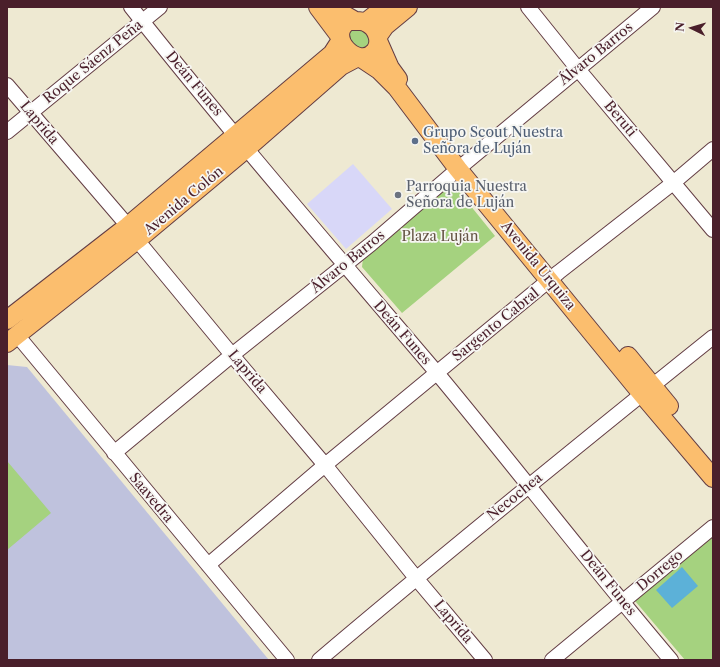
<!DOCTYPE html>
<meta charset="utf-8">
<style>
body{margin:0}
#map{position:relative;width:720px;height:667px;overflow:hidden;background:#eee9d2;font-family:"Libre Caslon Text",serif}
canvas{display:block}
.frame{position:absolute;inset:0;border:8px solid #4a1f2b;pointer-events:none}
.north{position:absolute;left:672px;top:8px;width:40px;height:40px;-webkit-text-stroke:3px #f6f6f2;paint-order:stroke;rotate:275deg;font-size:11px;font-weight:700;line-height:16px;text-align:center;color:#4a1f2b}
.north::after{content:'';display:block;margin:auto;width:14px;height:18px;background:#4a1f2b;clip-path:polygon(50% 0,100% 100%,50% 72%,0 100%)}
</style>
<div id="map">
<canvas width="720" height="667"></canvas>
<div class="frame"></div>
<div class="north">N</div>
</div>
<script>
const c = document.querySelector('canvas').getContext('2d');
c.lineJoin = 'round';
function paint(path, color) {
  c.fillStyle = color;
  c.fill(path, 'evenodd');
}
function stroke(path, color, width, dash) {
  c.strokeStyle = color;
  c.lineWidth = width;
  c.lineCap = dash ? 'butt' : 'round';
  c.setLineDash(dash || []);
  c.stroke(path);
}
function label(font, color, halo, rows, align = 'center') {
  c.font = font + ' "Libre Caslon Text",serif';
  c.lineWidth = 3.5;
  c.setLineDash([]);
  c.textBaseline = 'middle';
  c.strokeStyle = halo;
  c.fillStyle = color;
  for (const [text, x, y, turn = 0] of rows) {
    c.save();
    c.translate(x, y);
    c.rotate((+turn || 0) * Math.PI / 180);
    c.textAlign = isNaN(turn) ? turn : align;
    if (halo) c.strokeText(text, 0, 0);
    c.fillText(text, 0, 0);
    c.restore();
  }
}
paint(new Path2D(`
 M353 164 392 209 346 249 307 204Z`), '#d8d7f8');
paint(new Path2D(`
 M7 365 27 367 269 660H7Z`), '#bfc2dd');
paint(new Path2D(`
 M353 24 372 37 367 52 348 41 347 29Z
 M445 187 457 189 495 236 402 313 362 267 363 258Z
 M7 461 51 513 7 550Z
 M713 526V660H685L630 595Z`), '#a5d27f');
paint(new Path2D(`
 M682 567 698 586 672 608 656 590Z`), '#5cb1d8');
const minor = new Path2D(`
 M131 7C230 132 334 252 437 373 516 468 591 566 671 660
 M528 7 577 68 713 230
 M7 85 128 226 137 240 232 355 325 465 416 578 485 660
 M7 132 160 7
 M17 335 287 660
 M114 453 232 355 371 244 458 169 653 7
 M208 565 325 465 559 272 673 183 713 149
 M319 660C449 550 581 443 713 337
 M552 660 713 527`);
const major = new Path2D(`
 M318 7 339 35
 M335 7 343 14 355 21
 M349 21C354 21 362 20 367 23 377 28 382 42 375 51 358 72 324 35 349 21Z
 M366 22 385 7
 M378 36 385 26 408 7
 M379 43 390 68 398 79
 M361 58 379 70 397 88 458 169 642 394 713 478
 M7 320 128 226 332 54 341 40
 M7 343 137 240 247 148 341 66 358 57
 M628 356 669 406`);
stroke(minor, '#633d44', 16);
stroke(major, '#633d44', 20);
stroke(minor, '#fff', 14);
stroke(major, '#fbbe6e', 18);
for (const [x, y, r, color] of [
 [415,141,4,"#5c6f8a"],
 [398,195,4,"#6b7280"]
]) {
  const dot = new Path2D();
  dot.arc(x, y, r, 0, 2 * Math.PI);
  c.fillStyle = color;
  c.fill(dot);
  stroke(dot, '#f6f6f2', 1.5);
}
label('14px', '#4a1f2b', '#f6f6f2', [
 ["Álvaro Barros",596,54,-39],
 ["Roque Sáenz Peña",93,62,-39],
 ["Deán Funes",194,84,50],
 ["Beruti",620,119,50],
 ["Laprida",39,123,50],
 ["Avenida Colón",184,201,-40],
 ["Álvaro Barros",348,262,-39],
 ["Avenida Urquiza",538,266,51],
 ["Sargento Cabral",496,325,-39],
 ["Deán Funes",402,333,49],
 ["Laprida",247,372,50],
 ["Necochea",515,497,-39],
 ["Saavedra",151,498,50],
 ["Dorrego",660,571,-40],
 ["Deán Funes",608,583,51],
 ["Laprida",453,622,50]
]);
label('14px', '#4e5e75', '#f6f6f2', [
 ["Grupo Scout Nuestra",423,133],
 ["Señora de Luján",423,149]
], 'left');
label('14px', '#5b616d', '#f6f6f2', [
 ["Parroquia Nuestra",406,187],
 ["Señora de Luján",406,203]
], 'left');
label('14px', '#655544', '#f6f6f2', [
 ["Plaza Luján",440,237]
]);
</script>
